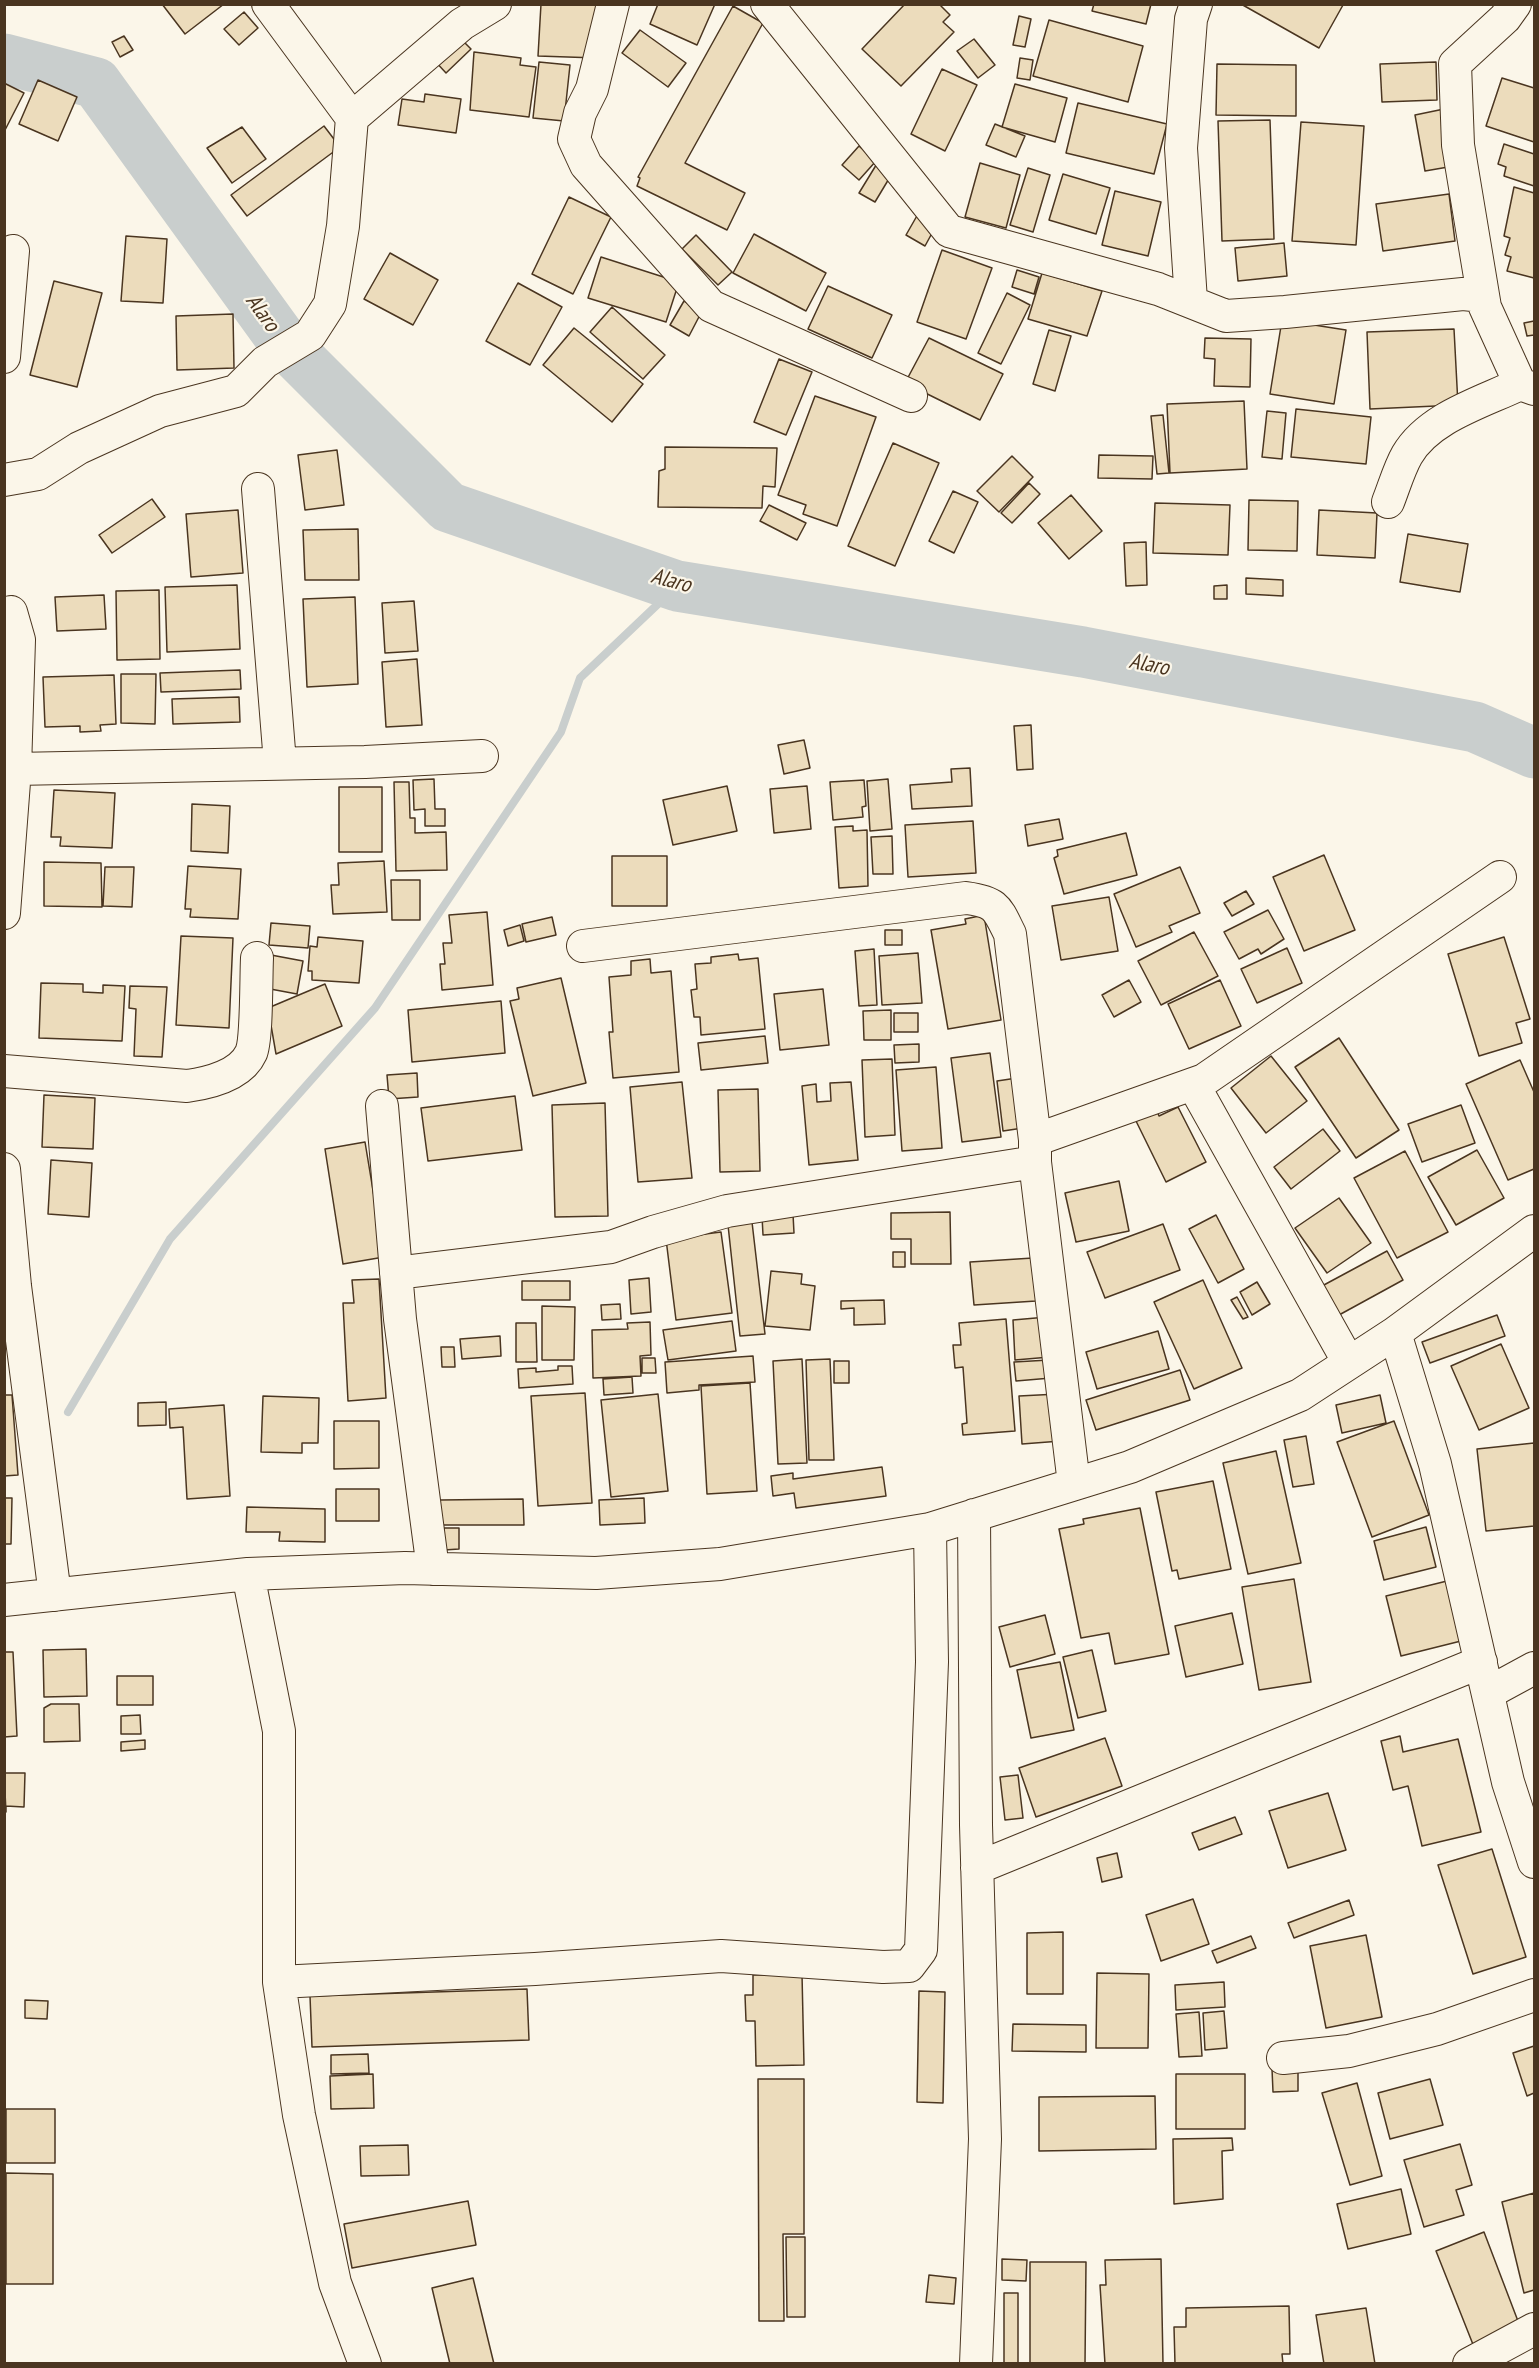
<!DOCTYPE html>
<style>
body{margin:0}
#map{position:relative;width:1539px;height:2368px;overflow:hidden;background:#fbf6e9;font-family:"PT Sans Narrow",sans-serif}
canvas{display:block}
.frame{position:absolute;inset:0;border:6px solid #4a3520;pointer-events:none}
</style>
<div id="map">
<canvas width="1539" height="2368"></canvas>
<div class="frame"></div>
</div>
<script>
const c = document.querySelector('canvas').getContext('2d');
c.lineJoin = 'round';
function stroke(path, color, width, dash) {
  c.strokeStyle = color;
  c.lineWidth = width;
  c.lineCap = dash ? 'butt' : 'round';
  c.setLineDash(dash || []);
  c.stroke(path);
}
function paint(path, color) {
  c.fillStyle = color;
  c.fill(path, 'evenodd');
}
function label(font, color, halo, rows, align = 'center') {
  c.font = font + ' "PT Sans Narrow",sans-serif';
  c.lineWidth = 4.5;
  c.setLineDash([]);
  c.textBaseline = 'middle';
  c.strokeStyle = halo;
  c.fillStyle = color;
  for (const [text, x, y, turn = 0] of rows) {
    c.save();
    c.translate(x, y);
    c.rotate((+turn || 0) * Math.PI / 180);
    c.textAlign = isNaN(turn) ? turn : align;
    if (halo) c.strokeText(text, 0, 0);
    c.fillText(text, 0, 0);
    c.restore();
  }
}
stroke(new Path2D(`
 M68 1412 170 1239 375 1008 561 732 580 678 677 586`), '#c9cecd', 8);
stroke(new Path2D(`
 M4 59 96 83 285 344 448 507 677 586 1083 652 1475 727 1534 753`), '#c9cecd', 51);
const building = new Path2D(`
 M162 4H224L185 34Z
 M541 4H604L597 58 538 56Z
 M658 4H715L697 45 650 24Z
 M905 4H939L950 15 943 22 954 32 901 86 862 49Z
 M1094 4H1151L1146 24 1092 11Z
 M1241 4H1342L1343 5 1319 48Z
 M733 6 763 23 685 163 745 193 727 230 637 186 640 178 638 177Z
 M244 12 258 28 239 45 224 29Z
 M1019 16 1031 19 1025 47 1013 45Z
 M1049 20 1143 46 1128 102 1033 76Z
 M640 30 686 63 668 87 622 53Z
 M124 36 133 50 120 57 112 42Z
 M459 37 471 49 446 73 434 60Z
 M974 39 995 65 978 78 957 51Z
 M474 52 521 58 520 65 536 67 529 117 470 110Z
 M1020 58 1033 60 1030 80 1017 78Z
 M539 62 570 65 564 121 533 118Z
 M1436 62 1437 100 1382 102 1380 64Z
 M1217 64 1296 65V116L1216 115Z
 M942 69 977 85 945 151 911 134Z
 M1502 78 1534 88V142L1486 126Z
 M38 80 77 97 58 141 19 124Z
 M4 83 24 93 4 132Z
 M1015 84 1067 98 1055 142 1002 127Z
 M425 94 461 99 456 133 398 125 402 99 424 102Z
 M1078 103 1167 124 1154 174 1066 153Z
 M1444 109 1454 166 1425 171 1415 115Z
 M1270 120 1274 239 1222 241 1218 121Z
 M1301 122 1364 126 1356 245 1292 241Z
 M995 124 1025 136 1016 157 986 145Z
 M324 126 340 147 247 216 231 195Z
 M242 127 266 159 232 183 207 148Z
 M1504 144 1534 154V186L1504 176 1506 167 1498 164Z
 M859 146 876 161 859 180 842 165Z
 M878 162 893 172 875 202 859 193Z
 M980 163 1020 175 1006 228 965 217Z
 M1028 168 1050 175 1033 232 1010 225Z
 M1063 174 1110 188 1096 234 1049 220Z
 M1514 187 1534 193V278L1507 271 1511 257 1505 255 1510 238 1504 236Z
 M1115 191 1161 202 1148 256 1102 245Z
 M1449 194 1455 241 1383 251 1376 204Z
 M569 197 611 217 573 294 532 274Z
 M918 214 937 224 925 246 906 235Z
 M754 234 826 273 806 311 733 273Z
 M696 235 732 272 718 285 682 249Z
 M126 236 167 239 163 303 121 301Z
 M1284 243 1287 276 1238 281 1235 248Z
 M942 250 992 268 966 339 917 322Z
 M390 253 438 280 413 325 364 299Z
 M601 257 679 282 666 322 588 298Z
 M1017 270 1039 277 1034 294 1012 287Z
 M1042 273 1102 291 1087 336 1028 319Z
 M54 281 102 293 77 387 30 375Z
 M518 283 562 307 530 365 486 341Z
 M828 286 892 315 872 358 808 329Z
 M1007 293 1030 305 1001 364 978 353Z
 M684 301 702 311 689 336 670 325Z
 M612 307 665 355 643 379 590 332Z
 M233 314 234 368 177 370 176 316Z
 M1282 320 1346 330 1334 404 1270 394Z
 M1534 321V335L1527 336 1524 323Z
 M574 328 643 384 612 422 543 365Z
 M1454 329 1458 405 1370 409 1367 332Z
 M1049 330 1071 336 1055 391 1033 384Z
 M929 338 1003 374 980 420 905 383Z
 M1205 338 1251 339 1250 387 1214 386 1215 359 1204 358Z
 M779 359 812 372 786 435 754 422Z
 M815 396 876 417 837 526 803 514 806 505 778 495Z
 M1244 401 1247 469 1170 473 1167 404Z
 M1296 409 1371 417 1366 464 1291 457Z
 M1267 411 1286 413 1282 459 1262 457Z
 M1163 415 1169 473 1157 474 1151 416Z
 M893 443 939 463 895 566 848 546Z
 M665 447 777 448 775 487 763 486 762 508 658 507 659 471 665 469Z
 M337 450 344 505 305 510 298 455Z
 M1099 455 1153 456 1152 479 1098 478Z
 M1012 456 1033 477 999 512 977 491Z
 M1029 483 1040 494 1012 523 1001 513Z
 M953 491 978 502 954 553 929 541Z
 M1071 495 1102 531 1069 559 1038 523Z
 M152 499 165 517 112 553 99 535Z
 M1249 500 1298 501 1297 551 1248 550Z
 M1155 503 1230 505 1228 555 1153 553Z
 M769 505 806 523 797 540 760 521Z
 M238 510 243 573 191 577 186 514Z
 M1319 510 1377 513 1375 558 1317 555Z
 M358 529 359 580H305L303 530Z
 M1408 534 1468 544 1460 592 1400 582Z
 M1146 542 1147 585 1126 586 1124 543Z
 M1246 578 1283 580V596L1246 594Z
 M237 585 240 649 167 652 165 587Z
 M1227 585V599H1214V586Z
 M159 590 160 659 117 660 116 591Z
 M104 595 106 629 57 631 55 597Z
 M355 597 358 684 307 687 303 599Z
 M414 601 418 651 385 653 382 603Z
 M417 659 422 725 386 727 382 662Z
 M240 670 241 689 161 692 160 673Z
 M121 674H156L155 724 121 723Z
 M114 675 116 724 100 725 101 731 80 732V726L45 727 43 677Z
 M239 697 240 722 173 724 172 699Z
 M1031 725 1033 769 1017 770 1014 726Z
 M804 740 810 768 784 774 778 745Z
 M970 768 972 806 912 809 910 785 952 782 951 769Z
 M434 779 435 809H445V826H425V809L414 810 413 780Z
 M888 779 892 829 870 831 867 781Z
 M864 780 866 806 862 807 863 817 833 820 830 782Z
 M394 782H409L410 818H415V833L446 832 447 870 396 871Z
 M727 786 737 831 673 845 663 800Z
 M807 786 811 829 774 833 770 789Z
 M339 787H382V852H339Z
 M54 790 115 793 112 848 60 846 61 837H51Z
 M192 804 230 806 228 853 191 851Z
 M1059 819 1063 839 1028 846 1025 825Z
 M973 821 976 873 908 877 905 825Z
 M853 826V831L867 830 868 886 839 888 835 827Z
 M1126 833 1137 875 1064 894 1054 858 1058 856 1057 850Z
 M892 836 893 874H873L871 837Z
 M1324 855 1355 930 1304 951 1273 877Z
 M612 856H667V906H612Z
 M384 861 387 912 333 914 331 885H339L338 863Z
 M44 862 101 863 102 907 44 906Z
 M188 866 241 869 238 919 190 917 191 909H185Z
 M105 867H134L132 907 103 906Z
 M1180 867 1200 913 1169 926 1172 932 1136 947 1114 894Z
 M391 880H420V920H392Z
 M1246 891 1254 904 1232 916 1224 903Z
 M1109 897 1118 951 1061 960 1052 906Z
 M1268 910 1284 939 1261 954 1258 949 1239 959 1224 932Z
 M487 912 493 985 442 990 440 964H445L443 943H452L449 915Z
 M984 915 1001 1020 948 1029 931 930 966 924 965 919Z
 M552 917 556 935 526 942 522 924Z
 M271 923 310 926 308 948 269 945Z
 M520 925 524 941 508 946 504 930Z
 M885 930H902V945H885Z
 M1194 932 1218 976 1161 1005 1138 961Z
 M181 936 233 938 229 1028 176 1025Z
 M318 937 363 941 359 983 312 980V971H308L310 946 317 947Z
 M1504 937 1530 1019 1516 1023 1522 1043 1479 1056 1448 954Z
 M1287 948 1302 983 1257 1003 1241 969Z
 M874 949 877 1005 859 1006 855 951Z
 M918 953 922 1003 882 1005 879 956Z
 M738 954 739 960 758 958 765 1029 701 1035 700 1017H694L691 990 697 989 695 964 711 963V957Z
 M271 955 303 961 297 994 265 988Z
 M650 959 651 973 671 971 679 1072 613 1078 609 1032H613L609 977 631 975V961Z
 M561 978 586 1083 533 1096 510 1001 519 999 517 988Z
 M1129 980 1141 1002 1114 1017 1102 995Z
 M1220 980 1241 1026 1189 1049 1168 1004Z
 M41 983 83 984V992L103 993V985L125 986 122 1041 39 1038Z
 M325 984 342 1026 276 1054 268 1008Z
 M130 986 167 987 162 1057 134 1056 136 1009 129 1008Z
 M823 989 829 1045 780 1050 774 994Z
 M501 1001 505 1053 412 1062 408 1010Z
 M891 1010V1040H864L863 1011Z
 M894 1013H918V1032H894Z
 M765 1036 768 1063 701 1070 698 1043Z
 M1339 1038 1399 1130 1356 1158 1295 1067Z
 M919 1044V1062L895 1063 894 1045Z
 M990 1053 1001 1137 962 1142 951 1058Z
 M1271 1056 1307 1101 1266 1133 1231 1088Z
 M892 1059 895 1135 865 1137 862 1060Z
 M1520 1060 1534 1092V1169L1508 1180 1466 1084Z
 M936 1067 942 1148 902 1151 896 1070Z
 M417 1073 418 1097 389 1099 387 1075Z
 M1017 1078 1023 1128 1003 1131 997 1081Z
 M682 1082 692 1178 638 1182 630 1087Z
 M851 1082 858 1160 809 1165 802 1086 816 1084 817 1102 831 1101 830 1083Z
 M758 1089 760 1171 720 1172 718 1090Z
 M44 1095 95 1098 93 1149 42 1147Z
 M515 1096 522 1150 428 1161 421 1108Z
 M605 1103 608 1216 555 1217 552 1105Z
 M1461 1105 1475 1143 1422 1162 1408 1124Z
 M1178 1107 1206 1162 1166 1182 1136 1121 1157 1111 1159 1116Z
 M1323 1129 1340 1151 1291 1189 1274 1167Z
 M365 1142 384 1257 343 1264 325 1149Z
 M1477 1150 1504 1198 1456 1225 1428 1177Z
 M1405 1151 1448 1232 1397 1258 1354 1178Z
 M51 1160 92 1163 89 1217 48 1214Z
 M1119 1181 1129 1231 1076 1242 1065 1193Z
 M1339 1198 1371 1243 1327 1273 1295 1228Z
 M950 1212 951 1264H911V1239H891V1213Z
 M793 1214 794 1233 763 1235 762 1216Z
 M1216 1215 1244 1269 1218 1283 1189 1229Z
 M752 1222 765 1334 740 1336 728 1225Z
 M1163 1224 1180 1270 1105 1298 1087 1252Z
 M721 1232 732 1313 676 1320 666 1239Z
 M1387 1251 1403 1280 1339 1315 1322 1286Z
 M893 1252H905V1267H893Z
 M1033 1258 1036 1301 974 1305 970 1262Z
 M771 1271 802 1274 801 1284 815 1286 810 1330 765 1326Z
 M649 1278 651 1312 631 1314 629 1280Z
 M379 1279 386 1398 348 1401 343 1303H354L352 1280Z
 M1203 1280 1242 1368 1194 1389 1154 1302Z
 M522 1281H570V1300H522Z
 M1257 1282 1270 1304 1252 1315 1240 1292Z
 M1237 1297 1248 1317 1243 1319 1231 1300Z
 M884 1300 885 1324 854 1325V1308L841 1309V1301Z
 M620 1304 621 1319 602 1320 601 1305Z
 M542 1306 575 1307 574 1360H542Z
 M1497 1315 1505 1336 1430 1363 1422 1342Z
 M1047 1317 1050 1357 1015 1360 1013 1320Z
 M1006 1319 1015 1431 963 1435 962 1424 967 1423 963 1367 955 1368 953 1345H961L959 1323Z
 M732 1321 736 1351 668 1360 663 1330Z
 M650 1322 651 1355 640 1356 641 1376 593 1378 592 1330 628 1329 627 1323Z
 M516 1323H536L537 1362H516Z
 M1158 1331 1169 1369 1097 1389 1086 1352Z
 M500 1336 501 1356 462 1359 460 1339Z
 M1501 1344 1529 1408 1479 1430 1451 1366Z
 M441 1347H454L455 1367H442Z
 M753 1356 755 1382 699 1385V1390L667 1393 665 1362Z
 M642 1358H655L656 1373H642Z
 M802 1359 807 1463 778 1464 773 1361Z
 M830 1359 834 1460H809L806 1360Z
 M1049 1360 1051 1378 1016 1381 1014 1362Z
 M834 1361H849V1383H834Z
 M558 1366H572L573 1384 519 1388 518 1369 536 1368V1372L558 1370Z
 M1180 1370 1190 1400 1096 1430 1086 1400Z
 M632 1377 633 1393 604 1395 603 1379Z
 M750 1383 757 1491 707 1494 701 1386Z
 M585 1393 592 1503 538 1506 531 1396Z
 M658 1394 668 1491 611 1497 601 1400Z
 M1058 1394 1061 1441 1022 1444 1019 1396Z
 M4 1395H12L18 1475 4 1476Z
 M1380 1395 1386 1423 1342 1433 1336 1405Z
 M263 1396 319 1398 318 1443H302V1453L261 1452Z
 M166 1402V1425L138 1426V1403Z
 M224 1405 230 1496 187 1499 183 1427 170 1428 169 1409Z
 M334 1421H379V1468L334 1469Z
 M1394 1421 1429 1515 1372 1537 1337 1442Z
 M1306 1436 1314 1484 1293 1487 1284 1440Z
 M1534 1443V1526L1486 1531 1477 1449Z
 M1276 1451 1301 1563 1248 1574 1223 1463Z
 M882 1467 886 1496 796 1508 794 1493 773 1496 771 1476 793 1473V1479Z
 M1213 1481 1231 1569 1179 1579 1177 1570 1172 1571 1156 1492Z
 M336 1489H379V1521H336Z
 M4 1498H12L11 1544H4Z
 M644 1498 645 1523 600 1525 599 1500Z
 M523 1499 524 1525H440V1500Z
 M247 1507 325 1509V1542L279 1541 280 1532H246Z
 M1140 1508 1169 1654 1115 1664 1109 1633 1081 1638 1059 1529 1084 1524 1083 1519Z
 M1426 1527 1436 1567 1384 1580 1374 1541Z
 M444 1528H459V1549L444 1550Z
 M1294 1579 1311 1682 1259 1690 1242 1587Z
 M1447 1581 1461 1641 1401 1656 1386 1596Z
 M1232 1613 1243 1664 1186 1677 1175 1626Z
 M1045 1615 1055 1654 1010 1667 999 1627Z
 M86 1649 87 1696 44 1697 43 1650Z
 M1092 1650 1106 1711 1078 1718 1063 1657Z
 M4 1652H13L17 1736 4 1737Z
 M1060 1662 1074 1730 1031 1738 1017 1670Z
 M117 1676H153V1705H117Z
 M51 1704H79L80 1741 44 1742V1708Z
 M140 1715 141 1734H121V1716Z
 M1400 1736 1403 1752 1458 1739 1481 1832 1422 1846 1408 1786 1393 1790 1381 1741Z
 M1105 1738 1122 1786 1036 1817 1019 1768Z
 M145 1740V1749L121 1751V1742Z
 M4 1773H25L24 1807 6 1806V1812Z
 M1018 1775 1023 1818 1005 1820 1000 1777Z
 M1328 1793 1346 1850 1288 1868 1269 1811Z
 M1235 1817 1242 1834 1199 1850 1192 1833Z
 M1492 1849 1526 1957 1473 1974 1438 1865Z
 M1117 1853 1122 1877 1102 1882 1097 1858Z
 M1193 1899 1209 1944 1161 1961 1146 1915Z
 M1349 1900 1354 1915 1294 1938 1288 1923Z
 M1063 1932V1994H1027V1933Z
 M1366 1935 1382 2017 1326 2028 1310 1946Z
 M1251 1936 1256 1948 1217 1963 1212 1951Z
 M1097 1973 1149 1974 1148 2048H1096Z
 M802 1974 804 2065 756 2066 755 2021H746L745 1995H753V1975Z
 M1224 1982 1225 2007 1176 2010 1175 1985Z
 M527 1989 529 2040 312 2047 310 1996Z
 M919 1991 945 1992 943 2103 917 2102Z
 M25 2000 48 2001 47 2019 25 2018Z
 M1224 2011 1227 2048 1205 2050 1203 2013Z
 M1199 2012 1202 2056 1179 2057 1176 2014Z
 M1013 2024 1086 2025V2052L1012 2051Z
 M1534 2046V2093L1527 2096 1513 2053Z
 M368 2054 369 2073 331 2074V2055Z
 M1272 2069H1298V2091L1273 2092Z
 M373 2074 374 2108 331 2109 330 2076Z
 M1176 2074H1245V2129H1176Z
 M758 2079H804V2234H783L784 2321H759Z
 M1430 2079 1443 2125 1390 2139 1378 2093Z
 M1357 2083 1382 2176 1350 2185 1322 2093Z
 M1155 2096 1156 2149 1039 2151V2097Z
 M6 2109H55V2163H6Z
 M1232 2138 1233 2150 1222 2151 1223 2199 1174 2204 1173 2139Z
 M1460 2144 1472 2185 1456 2190 1464 2215 1424 2227 1404 2160Z
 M408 2145 409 2175 361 2176 360 2146Z
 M6 2173 53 2174V2284H6Z
 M1401 2189 1411 2234 1348 2249 1337 2204Z
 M1534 2193V2290L1524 2293 1502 2202Z
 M468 2201 476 2245 352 2268 344 2224Z
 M1484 2232 1521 2329 1474 2347 1436 2251Z
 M786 2237H805V2317H787Z
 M1002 2259 1027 2260 1026 2281 1002 2280Z
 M1161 2259 1163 2364H1105L1100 2285H1106L1105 2260Z
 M1030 2262H1086L1085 2364H1030Z
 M929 2275 956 2278 954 2304 926 2302Z
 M473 2278 494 2364H450L432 2288Z
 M1004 2293H1018V2364H1004Z
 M1289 2306 1290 2354H1282L1283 2364H1175L1174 2327H1186V2308Z
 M1366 2308 1375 2364H1324L1316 2315Z`);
paint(building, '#ecdcbc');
stroke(building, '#4a3520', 1.5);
const minor = new Path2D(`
 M268 4 352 118
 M613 4 592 89 580 113 574 139 586 165 711 306 911 396
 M767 4 949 231 1158 289 1226 316 1285 312 1463 294 1483 296
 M1515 4 1505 18 1455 64 1458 145 1485 307 1520 384 1534 389
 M1191 301 1181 148 1191 19 1196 4
 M4 357 13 251
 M4 480 38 474 79 448 160 411 236 391 265 362 310 335 330 304 343 226 352 118 462 24 495 4
 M258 489 280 763
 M1388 502C1394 487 1399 469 1407 455 1429 417 1483 402 1520 384
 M15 769 365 762 482 756
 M4 913 15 769 19 640 11 612
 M583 946 966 898C997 902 997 908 1010 934L1035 1140V1162L1074 1484
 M4 1071 187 1086C209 1083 241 1075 251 1053 257 1040 256 976 257 958
 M1193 1084 1349 1363
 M382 1106 400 1319 433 1569
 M1035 1140 1204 1080 1500 877
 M4 1169 15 1286 55 1595
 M396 1273 611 1247 653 1232 727 1211 1035 1162
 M1395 1333 1435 1464 1508 1782 1534 1862
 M974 1515 976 1825 985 2139 976 2364
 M248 1574 279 1731V1982L299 2115 335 2283 365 2364
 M4 1600 248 1574 405 1568 596 1573 720 1564 930 1529 1130 1467 1300 1395 1395 1333 1534 1231
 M1488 1693 1534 1668
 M977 1868 1481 1662
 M279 1982 535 1969 721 1956 883 1967 909 1966 921 1950 932 1662 930 1529
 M1283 2058 1349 2051 1437 2029 1534 1995
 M1469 2364 1534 2329`);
stroke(minor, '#4a3520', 34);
stroke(minor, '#fbf6e9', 32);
label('italic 22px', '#4a3520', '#fbf6e9', [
 ["Alaro",262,313,54],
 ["Alaro",671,581,15],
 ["Alaro",1149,665,11]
]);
</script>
